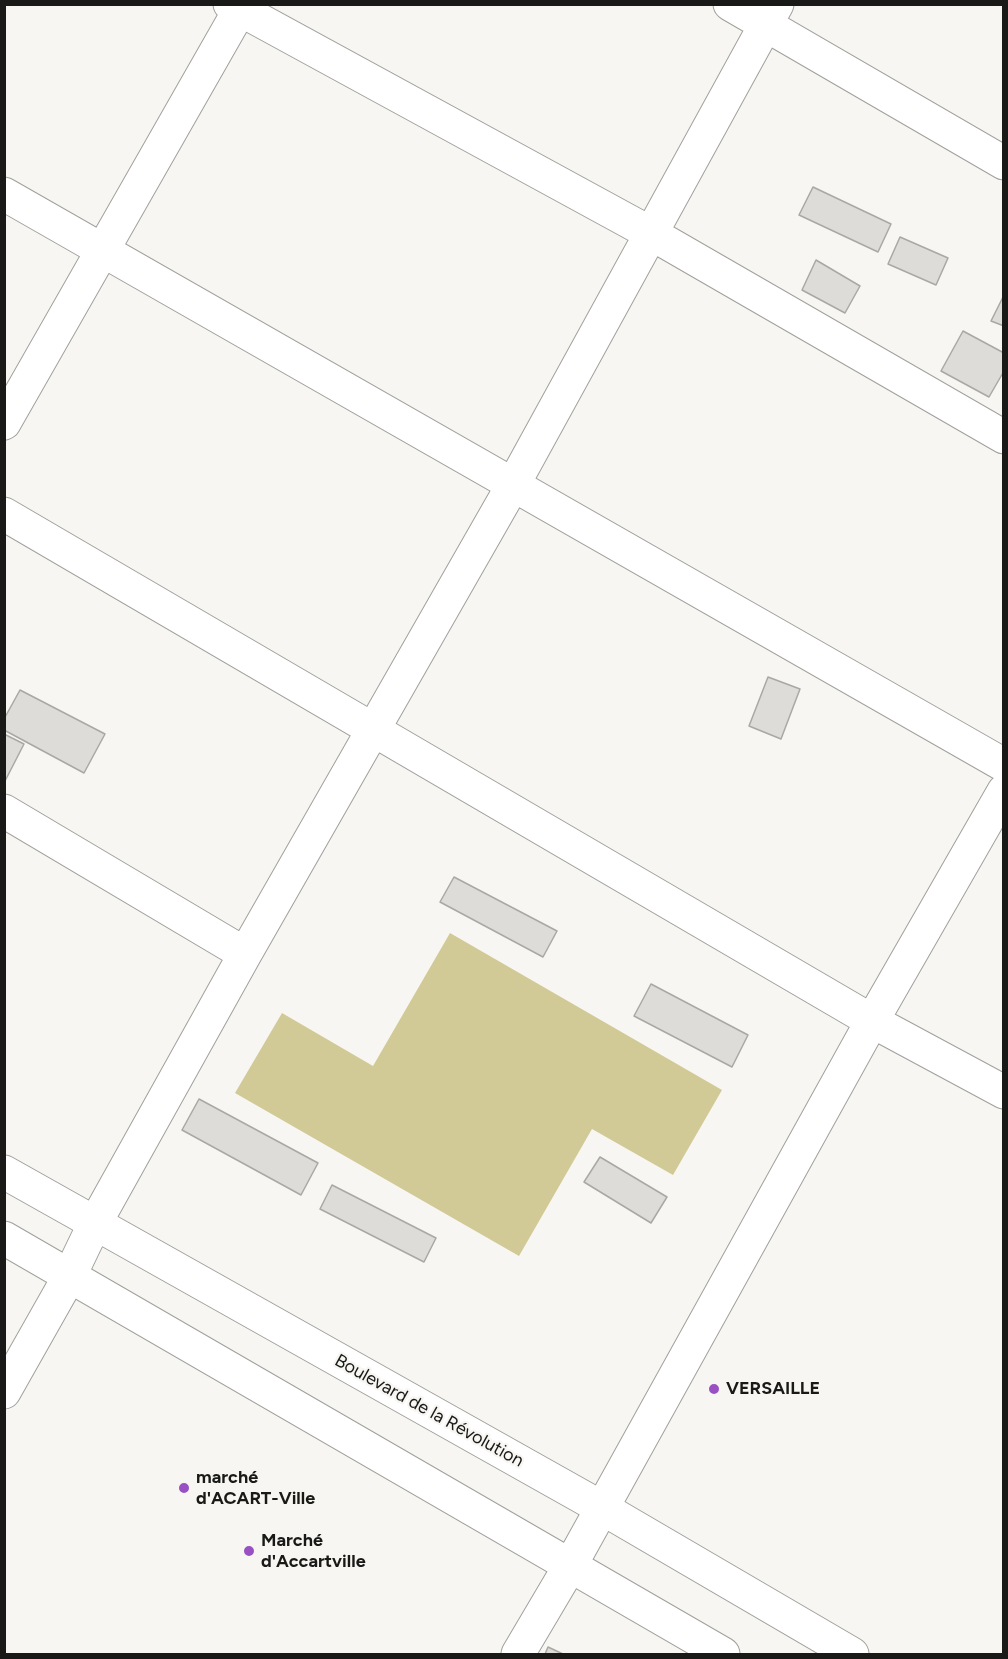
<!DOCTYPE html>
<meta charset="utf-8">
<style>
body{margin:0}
#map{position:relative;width:1008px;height:1659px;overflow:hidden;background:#f7f6f2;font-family:Figtree,sans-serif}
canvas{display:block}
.frame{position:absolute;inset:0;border:6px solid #191918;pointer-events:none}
</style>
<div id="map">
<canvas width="1008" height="1659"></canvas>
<div class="frame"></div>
</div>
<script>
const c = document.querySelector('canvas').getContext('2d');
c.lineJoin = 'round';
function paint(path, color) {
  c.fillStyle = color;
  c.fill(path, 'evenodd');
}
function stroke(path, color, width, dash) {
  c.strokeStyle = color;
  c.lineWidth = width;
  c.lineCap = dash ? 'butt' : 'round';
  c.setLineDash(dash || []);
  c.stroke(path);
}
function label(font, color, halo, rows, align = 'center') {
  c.font = font + ' Figtree,sans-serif';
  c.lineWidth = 4.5;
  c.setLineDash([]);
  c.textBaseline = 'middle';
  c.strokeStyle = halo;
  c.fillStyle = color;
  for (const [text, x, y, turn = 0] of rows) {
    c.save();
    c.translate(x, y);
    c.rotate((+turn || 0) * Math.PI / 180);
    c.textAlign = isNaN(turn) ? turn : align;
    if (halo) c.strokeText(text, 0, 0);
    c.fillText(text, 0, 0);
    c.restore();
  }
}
paint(new Path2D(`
 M450 933 722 1090 673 1175 592 1129 519 1256 235 1093 282 1013 373 1066Z`), '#d1ca96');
const building = new Path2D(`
 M813 187 891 224 878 252 799 215Z
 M900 237 948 258 936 285 888 264Z
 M816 260 860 286 845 313 802 290Z
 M1004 295V326L991 321Z
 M963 331 1004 353V371L989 397 941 371Z
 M768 677 800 689 781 739 749 726Z
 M20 690 105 734 84 773 4 730V719Z
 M4 734 24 744 4 783Z
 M454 877 557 931 543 957 440 902Z
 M651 984 748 1035 732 1067 634 1016Z
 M199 1099 318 1163 301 1195 182 1130Z
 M600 1157 667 1197 651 1223 584 1182Z
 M332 1185 436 1238 424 1262 320 1209Z
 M548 1647 563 1654H545Z`);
paint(building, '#dddcd8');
stroke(building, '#a9a8a4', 1.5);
const minor = new Path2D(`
 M230 4 652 234 1004 437
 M730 4 1004 163
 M4 194 1004 765
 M4 423 243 4
 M4 514 872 1021 1004 1092
 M4 811 245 954
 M4 1392 69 1277 94 1225 245 954 513 485 777 4
 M518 1654 570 1566 872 1021 1004 791`);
const major = new Path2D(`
 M4 1172 602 1508 852 1654
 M4 1238 723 1654`);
stroke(minor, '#a1a09c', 35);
stroke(major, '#a1a09c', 35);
stroke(minor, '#fff', 33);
stroke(major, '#fff', 33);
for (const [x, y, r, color] of [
 [714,1389,6,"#9950c3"],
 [184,1488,6,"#9950c3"],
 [249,1551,6,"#9950c3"]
]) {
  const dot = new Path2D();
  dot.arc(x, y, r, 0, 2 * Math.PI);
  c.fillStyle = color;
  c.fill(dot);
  stroke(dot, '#f7f6f2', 2);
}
label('bold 18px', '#191918', '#f7f6f2', [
 ["VERSAILLE",726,1389],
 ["marché",196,1478],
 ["d'ACART-Ville",196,1499],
 ["Marché",261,1541],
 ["d'Accartville",261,1562]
], 'left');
label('18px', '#191918', '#f7f6f2', [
 ["Boulevard de la Révolution",429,1411,29]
]);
</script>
